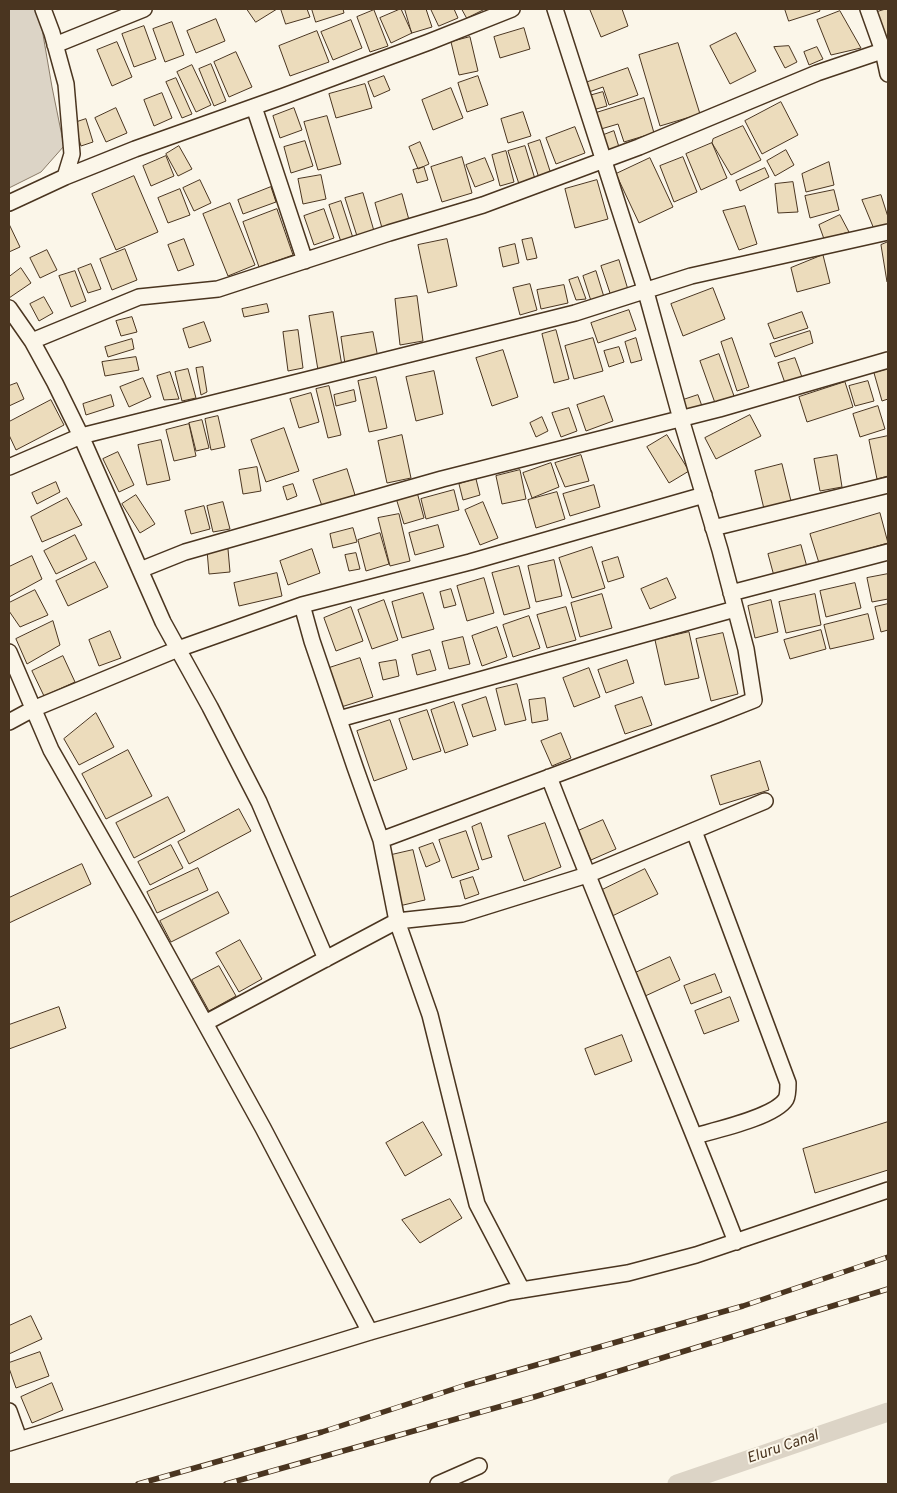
<!DOCTYPE html>
<style>
body{margin:0}
#map{position:relative;width:897px;height:1493px;overflow:hidden;background:#fbf6e9;font-family:Overpass,sans-serif}
canvas{display:block}
.frame{position:absolute;inset:0;border:10px solid #4a3520;pointer-events:none}
</style>
<div id="map">
<canvas width="897" height="1493"></canvas>
<div class="frame"></div>
</div>
<script>
const c = document.querySelector('canvas').getContext('2d');
c.lineJoin = 'round';
function paint(path, color) {
  c.fillStyle = color;
  c.fill(path, 'evenodd');
}
function stroke(path, color, width, dash) {
  c.strokeStyle = color;
  c.lineWidth = width;
  c.lineCap = dash ? 'butt' : 'round';
  c.setLineDash(dash || []);
  c.stroke(path);
}
function label(font, color, halo, rows, align = 'center') {
  c.font = font + ' Overpass,sans-serif';
  c.lineWidth = 4;
  c.setLineDash([]);
  c.textBaseline = 'middle';
  c.strokeStyle = halo;
  c.fillStyle = color;
  for (const [text, x, y, turn = 0] of rows) {
    c.save();
    c.translate(x, y);
    c.rotate((+turn || 0) * Math.PI / 180);
    c.textAlign = isNaN(turn) ? turn : align;
    if (halo) c.strokeText(text, 0, 0);
    c.fillText(text, 0, 0);
    c.restore();
  }
}
const water = new Path2D(`
 M9 9H35L41 23 52 87 64 146 41 172 9 188Z`);
paint(water, '#dcd4c6');
stroke(water, '#887966', 1);
stroke(new Path2D(`
 M677 1484 888 1412`), '#dcd4c6', 19);
const building = new Path2D(`
 M247 9H277L256 22Z
 M281 9H307L310 17 286 24Z
 M312 9H343L344 13 316 22Z
 M401 9 412 33 391 43 380 18Z
 M405 9H426L432 27 412 33Z
 M431 9H454L458 18 439 26Z
 M462 9H485L467 18Z
 M593 9H622L628 26 601 37 590 10Z
 M785 9H819L820 11 789 21Z
 M886 9H888V39L887 40 877 12Z
 M374 10 388 46 370 52 357 17Z
 M840 11 861 48 831 55 817 20Z
 M216 19 225 41 196 53 187 31Z
 M351 20 362 48 333 60 321 32Z
 M172 22 184 55 165 62 153 29Z
 M144 26 156 59 134 67 122 34Z
 M524 28 530 49 500 58 494 37Z
 M317 31 329 62 290 76 279 46Z
 M736 33 756 71 730 84 710 46Z
 M470 37 478 71 459 75 451 42Z
 M117 42 132 77 112 86 97 50Z
 M678 43 700 114 660 126 639 55Z
 M789 46 797 62 785 68 774 47Z
 M817 47 823 59 809 65 804 52Z
 M236 52 252 87 229 97 214 62Z
 M211 64 226 101 214 106 199 69Z
 M192 65 211 105 196 112 177 72Z
 M628 68 638 95 609 105 603 87 589 92 585 83Z
 M384 76 390 90 374 97 368 82Z
 M478 76 488 105 467 112 458 83Z
 M176 78 192 114 182 118 166 82Z
 M365 84 372 108 336 118 329 94Z
 M451 88 463 118 433 130 422 100Z
 M603 92 607 106 589 111 585 97Z
 M162 93 172 118 154 126 144 100Z
 M644 98 654 133 624 142 618 124 601 129 596 113Z
 M781 102 798 135 762 154 745 121Z
 M116 108 127 133 106 142 95 118Z
 M294 108 302 130 280 138 273 116Z
 M523 112 531 136 508 143 501 119Z
 M327 116 341 164 318 170 304 122Z
 M86 119 93 142 81 146 74 123Z
 M743 126 761 160 731 175 712 143 713 139Z
 M575 127 585 153 556 164 546 138Z
 M614 131 619 147 605 152 601 136Z
 M540 140 551 174 539 178 528 144Z
 M305 141 313 166 291 173 284 147Z
 M420 142 429 164 418 169 409 147Z
 M712 143 727 178 701 190 686 154Z
 M179 146 192 169 178 176 166 154Z
 M525 146 535 179 519 184 508 151Z
 M786 150 794 165 775 176 767 161Z
 M506 151 514 182 500 186 492 155Z
 M166 156 174 176 151 186 143 166Z
 M462 157 472 193 442 202 431 167Z
 M683 157 697 192 674 202 660 166Z
 M485 158 494 180 475 187 466 165Z
 M650 158 673 207 639 223 616 174Z
 M829 162 834 185 806 192 802 174Z
 M424 167 428 180 417 183 413 170Z
 M765 168 769 177 740 191 736 181Z
 M321 175 326 199 303 204 298 179Z
 M134 176 158 232 116 250 92 194Z
 M200 180 211 203 194 211 183 188Z
 M597 180 608 219 575 228 565 189Z
 M793 182 798 212 778 213 775 184Z
 M271 187 276 202 243 214 238 200Z
 M180 189 190 215 168 223 158 198Z
 M834 190 839 210 810 218 805 196Z
 M363 193 374 231 357 236 345 198Z
 M402 194 409 220 382 228 375 203Z
 M881 195 888 217V226L874 229 862 200Z
 M341 201 353 238 341 242 329 205Z
 M230 203 255 265 228 276 203 214Z
 M745 206 757 244 739 250 723 211Z
 M277 209 293 255 259 267 243 222Z
 M324 209 334 238 314 245 304 216Z
 M840 215 849 232 824 239 819 225Z
 M9 224 20 247 9 252Z
 M532 238 537 258 527 260 522 240Z
 M184 239 194 265 178 271 168 245Z
 M447 239 457 286 428 293 418 245Z
 M888 242V282H887L881 245Z
 M515 244 519 263 503 267 499 248Z
 M125 249 137 280 112 290 100 259Z
 M47 250 57 270 40 278 30 258Z
 M823 255 830 283 797 292 791 268Z
 M619 260 629 293 612 299 601 266Z
 M91 264 101 289 88 293 78 269Z
 M21 268 31 283 9 298V277Z
 M75 271 86 301 71 307 59 276Z
 M596 271 604 297 591 301 583 276Z
 M578 277 586 299 576 300 569 280Z
 M530 284 537 310 520 315 513 288Z
 M564 285 568 303 541 309 537 290Z
 M713 288 725 319 683 336 671 304Z
 M417 296 423 341 400 345 395 299Z
 M44 297 53 313 39 321 30 304Z
 M267 304 269 312 244 317 242 309Z
 M629 310 636 330 598 343 591 323Z
 M333 312 342 366 318 370 309 316Z
 M802 312 808 328 774 339 768 324Z
 M132 317 137 332 121 336 116 321Z
 M204 322 211 341 189 348 183 329Z
 M298 330 303 368 288 371 283 332Z
 M556 330 569 379 554 383 542 334Z
 M810 331 813 343 775 357 770 344Z
 M373 332 378 358 345 364 341 337Z
 M593 338 603 371 574 379 565 346Z
 M636 338 642 360 631 363 625 342Z
 M732 338 749 387 737 391 721 342Z
 M132 339 134 349 108 357 105 347Z
 M619 347 624 362 609 367 604 351Z
 M503 350 518 397 492 406 476 358Z
 M719 354 734 396 715 403 700 361Z
 M136 357 139 370 105 376 102 362Z
 M795 358 803 380 786 386 778 363Z
 M203 367 207 392 201 395 196 368Z
 M188 369 196 398 182 401 175 372Z
 M888 369V399L882 401 874 373Z
 M434 371 443 414 416 421 406 377Z
 M170 372 179 399 164 400 157 376Z
 M376 377 387 428 369 432 358 381Z
 M143 378 151 397 129 407 120 387Z
 M868 381 874 401 855 406 849 386Z
 M845 382 853 407 807 422 799 397Z
 M17 383 24 399 9 406V386Z
 M329 386 341 435 328 438 316 389Z
 M354 390 356 401 336 406 334 395Z
 M311 393 319 422 299 428 290 399Z
 M111 395 114 406 86 415 83 404Z
 M698 395 703 409 688 415 683 400Z
 M604 396 613 421 586 431 577 405Z
 M51 400 64 425 16 450 9 435V422Z
 M878 406 885 429 860 437 853 414Z
 M569 408 577 431 561 437 552 413Z
 M750 415 761 436 716 459 705 438Z
 M218 416 225 447 211 450 205 419Z
 M542 417 548 431 536 437 530 423Z
 M202 420 209 448 196 451 189 423Z
 M189 424 196 456 174 461 166 430Z
 M284 428 299 471 266 482 251 440Z
 M402 435 411 478 387 483 378 441Z
 M667 435 689 471 669 483 647 447Z
 M888 436V476L877 479 869 440Z
 M161 440 170 480 147 485 138 445Z
 M118 452 134 485 119 492 103 459Z
 M581 455 589 481 565 487 555 463Z
 M837 455 842 487 820 491 814 459Z
 M551 463 559 487 532 498 523 473Z
 M782 464 791 501 764 509 755 471Z
 M257 467 261 491 243 494 239 470Z
 M347 469 355 495 322 506 313 480Z
 M520 470 526 499 502 504 496 476Z
 M476 479 480 495 463 500 459 484Z
 M56 482 60 492 37 504 32 493Z
 M293 484 297 496 287 500 283 487Z
 M594 485 600 507 570 516 563 494Z
 M454 490 459 510 426 519 421 499Z
 M417 492 424 518 404 524 396 498Z
 M557 492 565 519 536 528 528 500Z
 M136 495 155 524 140 533 122 504Z
 M67 498 82 525 42 542 31 517Z
 M223 502 230 529 213 532 207 506Z
 M483 502 498 538 480 545 465 510Z
 M204 506 210 529 191 534 185 511Z
 M880 513 888 543 819 563 810 534Z
 M399 514 410 561 390 566 378 518Z
 M438 525 444 547 415 555 409 533Z
 M353 528 357 542 333 548 330 534Z
 M380 533 389 564 366 571 358 540Z
 M75 535 87 559 56 574 44 551Z
 M801 545 807 567 774 576 768 554Z
 M592 547 605 588 572 598 559 558Z
 M228 549 230 572 209 574 207 550Z
 M312 549 320 573 288 585 280 561Z
 M356 553 360 569 349 571 345 555Z
 M32 556 42 579 9 597V567Z
 M618 557 624 577 608 582 602 562Z
 M554 560 562 596 536 602 528 566Z
 M95 562 108 587 68 606 56 581Z
 M519 566 530 608 504 615 492 573Z
 M277 573 282 596 239 606 234 583Z
 M888 574V599L872 602 867 578Z
 M484 578 494 613 467 621 457 586Z
 M667 578 676 598 650 609 641 589Z
 M855 583 861 608 826 617 820 591Z
 M451 589 456 605 444 608 440 592Z
 M35 590 48 615 20 627 9 611V603Z
 M423 593 434 629 402 638 392 602Z
 M602 594 612 628 580 637 571 603Z
 M815 594 821 625 786 633 779 602Z
 M384 600 398 640 372 649 358 610Z
 M771 600 778 632 755 638 748 606Z
 M888 604V630L881 632 875 607Z
 M351 607 363 641 336 651 324 618Z
 M566 607 576 640 547 648 537 615Z
 M868 614 874 639 830 649 824 625Z
 M529 616 540 648 513 657 503 625Z
 M53 621 60 645 27 664 16 639Z
 M497 627 507 657 482 666 472 636Z
 M821 630 826 649 790 659 784 640Z
 M110 631 121 658 99 666 89 640Z
 M689 632 699 678 665 685 655 640Z
 M723 633 738 694 711 701 696 639Z
 M463 637 470 664 449 669 442 642Z
 M430 650 436 670 417 675 412 655Z
 M63 656 75 682 44 696 32 671Z
 M360 658 373 697 338 708 326 669Z
 M396 660 399 676 383 680 379 663Z
 M627 660 634 683 606 693 598 670Z
 M589 668 600 697 574 707 563 678Z
 M517 684 526 720 505 725 496 689Z
 M486 697 496 730 473 737 462 705Z
 M642 697 652 725 625 734 615 706Z
 M545 698 548 720 532 723 529 700Z
 M454 702 468 745 445 753 431 710Z
 M427 710 441 751 413 760 399 719Z
 M96 713 114 747 79 765 64 739Z
 M390 720 407 769 374 781 357 731Z
 M561 733 571 758 552 766 541 741Z
 M128 750 152 796 106 819 82 774Z
 M760 761 769 790 720 805 711 776Z
 M168 797 185 831 134 858 116 823Z
 M239 809 251 831 189 864 178 842Z
 M603 820 616 849 591 860 578 831Z
 M481 823 492 857 482 860 472 827Z
 M545 823 561 867 524 881 508 836Z
 M466 831 479 869 452 878 439 840Z
 M433 843 440 861 426 867 419 848Z
 M171 845 183 868 150 885 138 862Z
 M413 850 425 900 399 906 387 856Z
 M82 864 91 884 9 923V898Z
 M198 868 208 890 157 913 147 892Z
 M645 869 658 894 608 918 596 893Z
 M473 877 479 894 465 899 460 881Z
 M218 892 229 913 171 942 160 921Z
 M240 940 262 979 239 992 216 953Z
 M670 957 680 980 643 997 633 974Z
 M219 966 236 996 209 1011 192 980Z
 M715 974 722 992 691 1004 684 986Z
 M730 997 739 1021 704 1034 695 1011Z
 M59 1007 66 1028 9 1049V1025Z
 M622 1035 632 1061 595 1075 585 1049Z
 M423 1122 442 1155 405 1176 386 1143Z
 M888 1122V1170L815 1193 803 1149Z
 M450 1199 462 1218 420 1243 402 1220Z
 M31 1316 42 1339 9 1354V1326Z
 M40 1352 49 1376 16 1388 9 1368V1363Z
 M52 1383 63 1410 32 1423 21 1397Z`);
paint(building, '#ecdcbc');
stroke(building, '#4a3520', 1);
const minor = new Path2D(`
 M43 9 52 33 66 84 72 154 65 177
 M868 9 883 51 888 74
 M55 45 144 9
 M254 107 305 261
 M9 203 65 177 135 149 284 96 429 42 512 9
 M9 308 32 341 55 383 81 436 163 622 210 707 259 802 326 959
 M32 341 139 297 218 289 389 233 483 205 639 147 817 73 888 49
 M9 467 81 436 575 313 691 276 888 232
 M713 528 888 485
 M140 570 185 552 442 479 719 409 888 360
 M731 593 888 552
 M302 605 312 641 355 767 381 840 397 921 430 1015 477 1204 522 1290
 M9 652 51 750 143 911 263 1128 370 1332
 M339 719 735 609
 M9 722 33 709 178 649 302 605 470 562 704 495
 M549 777C609 933 676 1086 736 1242
 M694 831 788 1083C788 1088 788 1095 786 1099 775 1117 716 1130 695 1136
 M381 840 716 715 754 700 746 649 720 550 681 419 646 292 555 9
 M205 1023 397 921 462 914 587 875 765 801
 M9 1411 19 1439
 M9 1443 370 1332 509 1292 628 1273 696 1255 888 1190
 M438 1484 479 1466`);
stroke(minor, '#4a3520', 18);
stroke(minor, '#fbf6e9', 15);
const rail = new Path2D(`
 M138 1484 322 1432 466 1385 743 1306 888 1257
 M226 1484 534 1397 888 1289`);
stroke(rail, '#4a3520', 5.5);
stroke(rail, '#fbf6e9', 4, [11]);
label('italic 15px', '#4a3520', '#fbf6e9', [
 ["Eluru Canal",783,1448,-19]
]);
</script>
